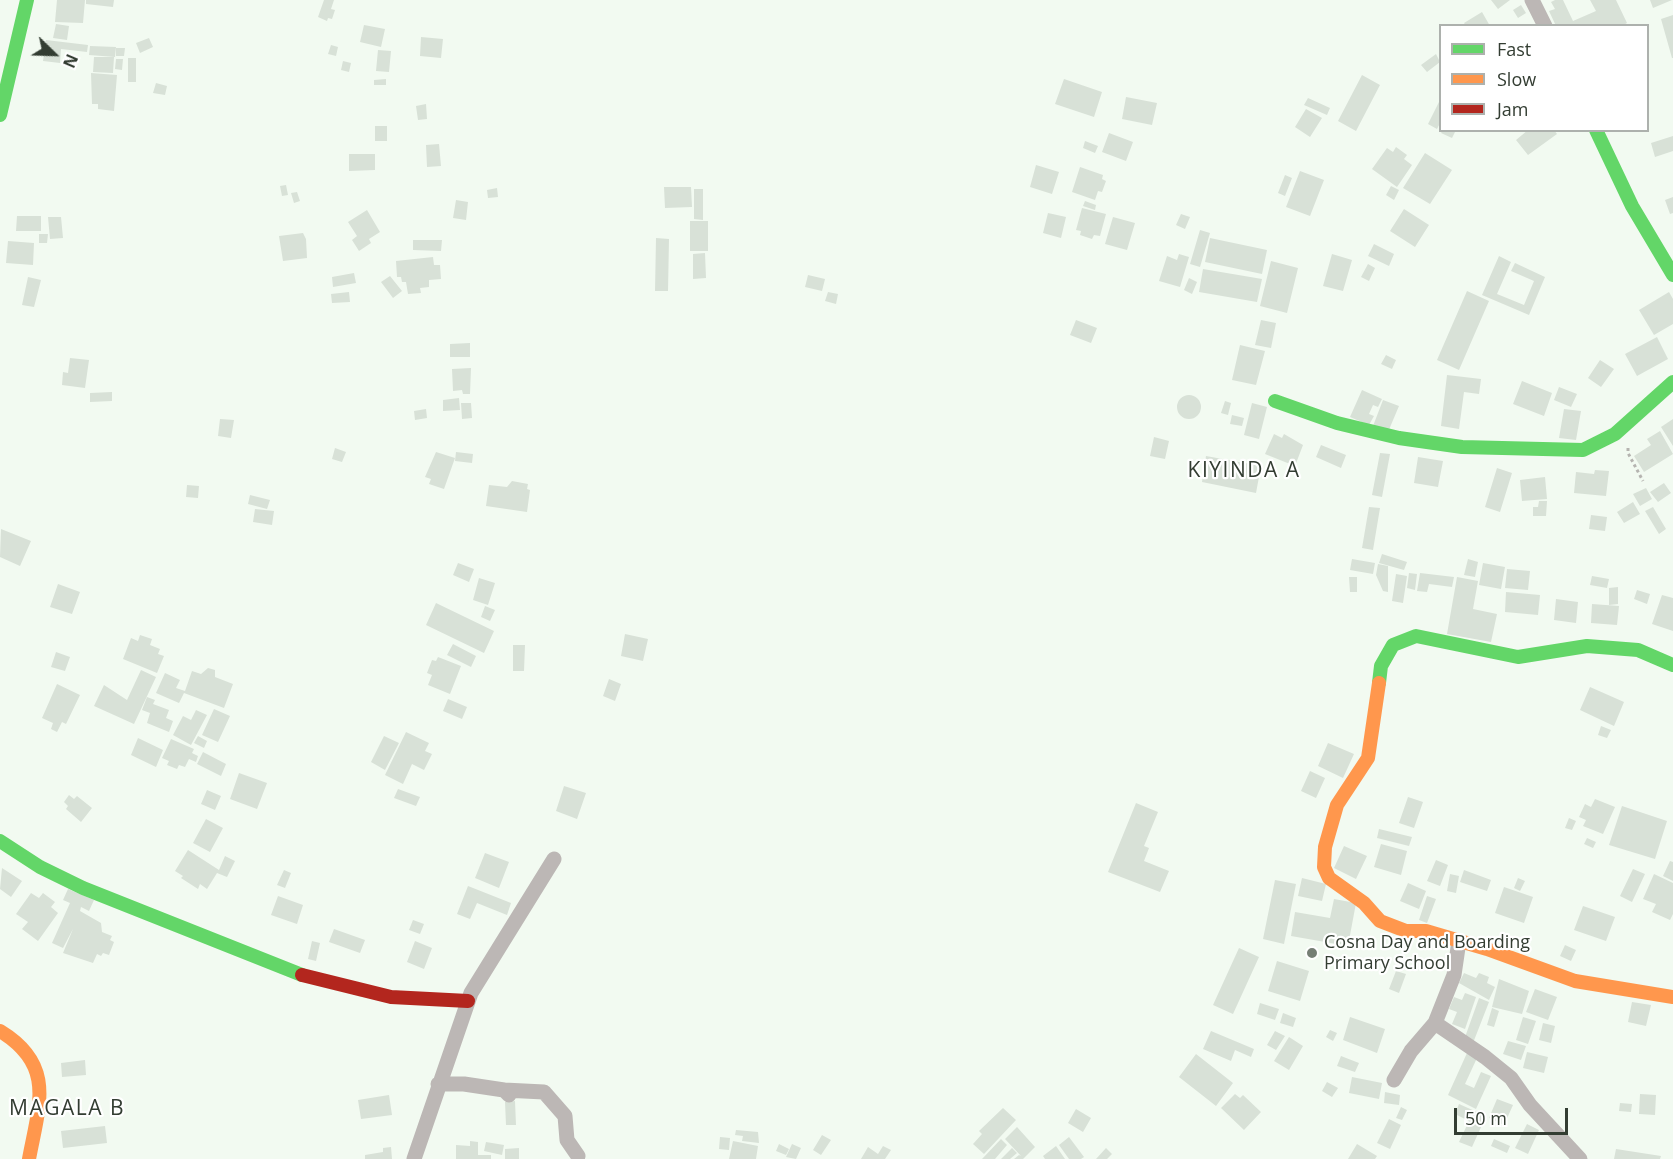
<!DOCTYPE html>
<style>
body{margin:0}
#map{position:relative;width:1673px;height:1159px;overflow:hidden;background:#f2faf1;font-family:"Open Sans",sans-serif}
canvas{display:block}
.legend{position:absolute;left:1439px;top:24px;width:210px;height:108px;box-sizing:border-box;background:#fff;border:2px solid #adb1ad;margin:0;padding:8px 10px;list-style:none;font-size:18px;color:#333d32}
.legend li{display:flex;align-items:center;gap:12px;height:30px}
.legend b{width:30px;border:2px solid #adb1ad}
.north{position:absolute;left:24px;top:24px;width:60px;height:60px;-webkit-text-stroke:4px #fff;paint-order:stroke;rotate:113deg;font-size:16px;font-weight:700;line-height:24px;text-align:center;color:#333d32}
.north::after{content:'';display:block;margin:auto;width:21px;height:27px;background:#333d32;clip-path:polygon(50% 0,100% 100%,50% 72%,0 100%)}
.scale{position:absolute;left:1454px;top:1108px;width:114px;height:27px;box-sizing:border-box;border:3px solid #333d32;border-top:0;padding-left:8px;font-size:18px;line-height:21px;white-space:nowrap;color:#333d32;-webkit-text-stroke:4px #fff;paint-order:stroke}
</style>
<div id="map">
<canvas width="1673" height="1159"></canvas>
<ul class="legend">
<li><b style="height:8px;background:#63d668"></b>Fast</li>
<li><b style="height:8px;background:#ff974d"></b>Slow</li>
<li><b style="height:8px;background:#b3261e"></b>Jam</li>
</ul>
<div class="north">N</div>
<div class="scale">50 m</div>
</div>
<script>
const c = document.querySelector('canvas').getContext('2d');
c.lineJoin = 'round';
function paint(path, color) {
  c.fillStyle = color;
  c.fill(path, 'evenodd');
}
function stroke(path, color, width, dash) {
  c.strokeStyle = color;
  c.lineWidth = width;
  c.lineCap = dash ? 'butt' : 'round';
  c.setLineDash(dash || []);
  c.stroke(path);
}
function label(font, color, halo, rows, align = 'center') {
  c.font = font + ' "Open Sans",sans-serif';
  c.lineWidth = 4.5;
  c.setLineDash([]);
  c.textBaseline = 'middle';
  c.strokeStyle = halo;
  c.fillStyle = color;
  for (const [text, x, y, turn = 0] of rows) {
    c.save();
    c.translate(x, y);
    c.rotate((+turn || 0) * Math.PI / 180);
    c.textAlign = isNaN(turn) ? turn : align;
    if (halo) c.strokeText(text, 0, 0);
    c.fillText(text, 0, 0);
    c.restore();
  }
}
paint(new Path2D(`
 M57 0H85L83 23 55 22Z
 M86 0H114L113 7 86 4Z
 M324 0H334L331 9 335 10 332 19 328 18 327 21 318 17Z
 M1491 0H1510L1498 9Z
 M1555 0H1563L1573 21 1596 11 1590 0H1616L1627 23 1622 26H1556L1549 11 1555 9 1551 2Z
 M1650 0H1672L1653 8Z
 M1521 5 1526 13 1518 18 1513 10Z
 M1482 12 1490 26H1466L1464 23Z
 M1673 15V58H1672L1661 19Z
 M56 24 69 26 67 40 53 38Z
 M364 25 385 29 381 47 360 42Z
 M421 37 443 39 441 58 420 56Z
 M149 38 153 47 140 53 136 43Z
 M46 40 88 45 87 52 61 49 60 63 43 61Z
 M331 45 338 47 336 56 328 54Z
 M90 46 116 47 115 57 89 55Z
 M116 48H125L124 56H116Z
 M378 50 391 51 389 72 376 71Z
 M1436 54 1440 62 1427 72 1421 65Z
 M94 57H114L113 73 93 72Z
 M128 58H136V82H128Z
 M116 59H123L122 70 115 69Z
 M343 61 351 63 349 72 341 70Z
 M91 73 117 75 114 111 98 109V104H92Z
 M1362 75 1380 85 1356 131 1338 121Z
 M386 79V85H374V80Z
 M1064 79 1102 92 1094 117 1055 104Z
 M156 83 167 86 165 95 153 93Z
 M1126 97 1157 103 1152 125 1122 119Z
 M1308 98 1330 108 1327 115 1304 105Z
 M1440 100V123L1437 129 1428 124Z
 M426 104 427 119 418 120 416 106Z
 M1306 109 1322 118 1310 137 1295 127Z
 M375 126H387V141H375Z
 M1443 130H1456L1452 138 1441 133Z
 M1528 130H1554L1557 134 1528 155 1516 140Z
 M1109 133 1133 142 1126 161 1102 152Z
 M1673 136V151L1655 157 1651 143Z
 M1085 141 1098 146 1095 153 1083 148Z
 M439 144 441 166 427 167 426 145Z
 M1396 147 1407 155 1404 159 1412 165 1397 187 1372 169 1387 148 1393 152Z
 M1425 153 1452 170 1430 204 1403 188Z
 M349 154H375V170L349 171Z
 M1036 165 1059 172 1052 194 1030 187Z
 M1080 167 1103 175 1102 179 1106 181 1102 192 1098 191 1095 200 1072 192Z
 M1300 171 1324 180 1310 216 1286 207Z
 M1285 175 1292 178 1285 196 1278 193Z
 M286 185 288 195 282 196 280 186Z
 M1391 186 1399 190 1394 200 1386 195Z
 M664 187H691L692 207 665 208Z
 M497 188 498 197 488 198 487 190Z
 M694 189H703V220L694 219Z
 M297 192 300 201 294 203 291 193Z
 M1673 197V213L1670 214 1665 200Z
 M456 200 468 202 466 220 453 218Z
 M1085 201 1096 205 1095 210 1083 206Z
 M1082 208 1106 214 1100 236 1094 235 1092 239 1080 235 1081 231 1076 230Z
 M1404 209 1429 225 1415 247 1390 231Z
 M367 210 380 232 369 239 371 243 359 251 352 240 357 236 348 222Z
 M1048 213 1066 217 1061 238 1043 233Z
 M1181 214 1190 217 1185 229 1176 225Z
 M17 216H41V231H16Z
 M48 217H61L63 238 50 239Z
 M1113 217 1135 223 1127 250 1105 244Z
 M690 221H708V251H690Z
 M1200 230 1210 233 1200 267 1190 264Z
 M303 233 306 239 307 258 283 261 279 236Z
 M39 234H48L47 243H39Z
 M656 238 669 239 668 291H655Z
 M1210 238 1267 250 1262 274 1205 262Z
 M413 240H442L441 251 413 250Z
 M8 241 34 243 33 265 6 263Z
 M1374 244 1394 254 1389 266 1368 256Z
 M705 253 706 278 693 279V254Z
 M1179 254 1189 257 1180 287 1159 281 1167 256 1177 260Z
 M1332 254 1352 260 1343 291 1323 286Z
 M1499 256 1511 262 1497 294 1524 305 1534 281 1511 271 1515 263 1545 277 1529 315 1482 295Z
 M433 257 434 265H440L441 279 429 280V287L420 288 421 293 408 294 406 282H402L401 277H397L396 261Z
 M1271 261 1298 268 1287 313 1260 306Z
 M1368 264 1375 268 1369 281 1361 277Z
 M1203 269 1262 279 1257 302 1199 292Z
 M354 273 356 283 333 287 332 277Z
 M808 275 825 279 822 291 805 287Z
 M390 276 402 291 393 298 381 282Z
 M28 277 41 280 34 307 22 305Z
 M1189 278 1197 282 1192 294 1184 290Z
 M1467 291 1489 301 1459 370 1437 360Z
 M349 292 350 302 332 303 331 294Z
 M828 292 838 294 836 304 825 301Z
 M1669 292 1673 299V324L1654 335 1639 310Z
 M1076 320 1097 328 1091 343 1070 335Z
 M1261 320 1276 323 1271 348 1255 345Z
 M1657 337 1668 359 1637 376 1625 354Z
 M470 343V357H450V344Z
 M1240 345 1265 351 1256 385 1232 380Z
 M1386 355 1396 360 1392 369 1381 364Z
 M70 358 89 360 85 388 62 385 63 372 68 373Z
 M1600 360 1614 369 1601 387 1588 378Z
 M471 368 470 394H463L462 390 453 391 452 369Z
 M1447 375 1481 379 1479 394 1464 392 1459 429 1441 426Z
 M1522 381 1552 393 1544 416 1513 404Z
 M1559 387 1577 394 1571 407 1554 400Z
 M1362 390 1382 399 1378 407 1373 405 1369 414 1374 416 1369 425 1350 417Z
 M112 392V401L90 402V393Z
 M1177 407a12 12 0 1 1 24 0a12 12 0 1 1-24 0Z
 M459 398 460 410 443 411V400Z
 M1383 400 1399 406 1388 432 1373 426Z
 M1225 401 1231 403 1228 415 1221 413Z
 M461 403H471L472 418 462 419Z
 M1252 403 1267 407 1259 439 1244 435Z
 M426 409 427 418 415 420 414 411Z
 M1564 409 1581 411 1576 440 1559 438Z
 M1232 415 1244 418 1242 426 1230 424Z
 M220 419 234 420 231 438 218 436Z
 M1673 419V446L1661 427Z
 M1660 431 1673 454 1644 472 1634 456 1651 445 1647 439Z
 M1274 434 1282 438 1284 434 1303 445 1295 466 1265 454Z
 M1154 437 1169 441 1165 459 1150 456Z
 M1321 445 1346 455 1341 468 1316 457Z
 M335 448 346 452 342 462 332 459Z
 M436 452 455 458 444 489 429 484 431 479 425 477Z
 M456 452 473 454 472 463 455 461Z
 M1380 453 1390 454 1382 497 1372 495Z
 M1206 456 1261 466 1256 493 1202 482Z
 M1418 457 1443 461 1438 487 1414 483Z
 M1497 468 1512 473 1500 512 1485 507Z
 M1595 470 1609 471 1606 496 1574 493 1576 472 1594 474Z
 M1545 477 1547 499 1522 501 1520 480Z
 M512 481 528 484 527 489 530 490 527 512 486 506 489 485 507 487Z
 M1664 483 1671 493 1658 502 1650 492Z
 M187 485 199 486 198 498 186 497Z
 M1646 488 1652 499 1640 506 1633 494Z
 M250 495 270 500 267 509 248 504Z
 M1539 501H1547L1546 516H1533V507H1538Z
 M1633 502 1640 514 1624 523 1617 512Z
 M1369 507 1380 508 1373 550 1362 548Z
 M1653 507 1666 529 1659 534 1645 511Z
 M255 509 274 511 272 525 253 522Z
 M1591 515 1607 517 1605 531 1589 529Z
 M1 529 31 541 20 566 0 557Z
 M1382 554 1407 562 1404 570 1379 563Z
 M1352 559 1375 563 1373 574 1350 570Z
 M1468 559 1478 562 1475 577 1464 575Z
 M458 563 474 569 469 582 453 575Z
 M1483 563 1505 567 1501 589 1479 585Z
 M1378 564 1388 566V592L1383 591 1376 575Z
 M1507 569 1530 571 1528 590 1505 588Z
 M1409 573 1417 574 1415 590 1407 588Z
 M1420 573 1454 577 1452 587 1429 584 1427 592 1417 591Z
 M1396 574 1407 576 1403 603 1392 601Z
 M1592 576 1609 579 1607 588 1590 585Z
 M1349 577H1357V592H1350Z
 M1457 577 1478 581 1473 609 1497 614 1491 642 1447 634Z
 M479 578 495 583 488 605 473 600Z
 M58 584 80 592 72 614 50 607Z
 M1618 587V604L1609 605V588Z
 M1637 590 1650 594 1647 604 1634 599Z
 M1506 592 1540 595 1538 615 1505 612Z
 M1662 595 1673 598V631L1652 624Z
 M1556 599 1578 602 1576 623 1554 620Z
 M436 603 494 631 484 653 426 625Z
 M1592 604 1619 606 1617 625 1591 623Z
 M485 606 495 610 490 621 481 617Z
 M625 634 648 639 643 661 621 656Z
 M140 635 152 639 150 645 160 649 158 654 164 656 157 673 123 659 131 638 138 641Z
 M453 644 476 656 471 667 447 655Z
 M513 645H525L524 671H513Z
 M56 652 70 657 65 671 51 667Z
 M438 657 461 666 450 694 428 685 432 675 427 673 432 660 436 661Z
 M208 668 215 670V677L233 684 224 708 184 693 179 703 156 693 165 673 180 680 176 688 185 691 192 671 201 674Z
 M141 670 156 677 134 724 94 706 104 685 127 700Z
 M609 679 621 684 615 701 603 696Z
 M57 684 80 695 66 724 62 722 57 732 51 729 53 723 42 718Z
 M1590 687 1624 702 1614 726 1580 710Z
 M147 697 155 700 153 704 169 710 166 718 173 721 169 732 147 723 150 713 142 710Z
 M448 699 467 707 462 719 443 711Z
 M214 709 230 716 218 742 202 735Z
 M196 710 207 715 191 745 173 735 183 716 191 720Z
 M1601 726 1611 730 1607 738 1598 735Z
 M406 732 429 743 425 751 432 754 424 770 412 764 403 784 385 775Z
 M198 736 207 741 204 748 194 743Z
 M384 736 399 743 385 770 371 762Z
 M138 738 163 750 156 767 131 755Z
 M171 739 194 749 192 753 198 756 196 762 189 759 185 767 179 765 177 769 167 765 169 761 162 758Z
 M1328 743 1354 754 1343 778 1318 766Z
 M203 752 226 764 221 776 197 764Z
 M1310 771 1325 778 1316 798 1301 791Z
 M239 773 267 783 257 809 230 799Z
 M564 786 586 793 577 819 556 811Z
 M398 789 420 797 416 806 394 798Z
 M207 790 221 796 215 810 201 804Z
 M69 795 74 799 77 796 92 808 81 822 66 809 68 806 64 802Z
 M1408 797 1423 802 1414 828 1399 823Z
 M1595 799 1615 807 1603 834 1583 826 1586 820 1579 817 1585 804 1591 807Z
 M1136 803 1158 812 1144 846 1149 848 1144 861 1169 871 1160 892 1108 872Z
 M1622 806 1667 821 1655 859 1609 845Z
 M1569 818 1576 821 1572 830 1565 828Z
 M206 819 223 828 210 852 193 843Z
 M1379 829 1412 837 1409 846 1377 838Z
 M1587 838 1596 842 1593 848 1584 844Z
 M1381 844 1407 851 1401 875 1374 867Z
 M1344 846 1367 856 1356 879 1334 868Z
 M188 850 219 870 225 856 235 861 227 877 217 873 207 889 200 884 198 889 181 878 183 876 175 871Z
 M485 853 509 862 499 888 475 878Z
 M1436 860 1448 865 1440 886 1427 881Z
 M1670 861 1673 862V881L1663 876Z
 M2 868 22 881 11 897 0 889Z
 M1633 869 1645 874 1632 902 1620 896Z
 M284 870 291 873 285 888 277 885Z
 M1464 870 1491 880 1487 891 1460 882Z
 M1450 874 1459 876 1456 893 1447 891Z
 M1654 874 1673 883V914L1670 920 1652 912 1656 904 1643 899Z
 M1302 878 1326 884 1322 901 1298 896Z
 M1518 878 1525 881 1520 891 1514 888Z
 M1275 880 1296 884 1284 944 1263 939Z
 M1408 883 1426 891 1419 909 1400 901Z
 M468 886 511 903 507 915 477 903 470 919 457 914Z
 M1504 887 1533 897 1524 923 1495 913Z
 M68 889 94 900 89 911 81 907 80 911 101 923 102 932 112 936 110 940 114 942 109 955 103 953 101 956 97 954 93 963 63 953 73 929 63 948 52 943 70 903 63 900Z
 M31 893 39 898 43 893 55 902 51 907 58 913 38 941 22 929 28 922 16 914Z
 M278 896 303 905 297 924 271 915Z
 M1427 896 1436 899 1427 923 1419 920Z
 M1334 899 1356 903 1348 946 1291 936 1295 912 1330 918Z
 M1583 906 1615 917 1606 941 1574 930Z
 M413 920 424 924 420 934 409 930Z
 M334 929 365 940 360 953 329 942Z
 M312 941 320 943 316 961 308 959Z
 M415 941 432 948 424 969 407 962Z
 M1565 945 1576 950 1571 961 1560 956Z
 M1239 948 1259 957 1233 1014 1213 1005Z
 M1277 961 1309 971 1300 1001 1268 991Z
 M1396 971 1406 974 1399 993 1389 989Z
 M1464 973 1476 978 1479 973 1489 977 1487 983 1495 987 1489 1000 1459 983Z
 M1499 979 1529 991 1522 1014 1492 1007Z
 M1535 989 1557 997 1548 1020 1526 1012Z
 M1465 993 1476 997 1465 1029 1452 1024 1457 1012 1449 1009 1454 997 1462 1000Z
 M1479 998 1489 1002 1473 1043 1464 1040Z
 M1632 1002 1651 1005 1646 1026 1628 1022Z
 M1260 1003 1279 1009 1275 1020 1257 1014Z
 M1492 1008 1499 1011 1494 1027 1487 1025Z
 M1283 1013 1296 1018 1293 1027 1280 1023Z
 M1350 1017 1385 1029 1377 1053 1343 1040Z
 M1523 1017 1536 1021 1528 1044 1516 1040Z
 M1543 1023 1555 1026 1551 1043 1539 1040Z
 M1330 1030 1337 1033 1333 1041 1326 1037Z
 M1211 1031 1254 1049 1251 1057 1235 1050 1231 1061 1203 1049Z
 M1275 1031 1285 1036 1276 1050 1267 1045Z
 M1289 1037 1303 1046 1289 1070 1274 1061Z
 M1508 1041 1526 1046 1521 1060 1503 1054Z
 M1527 1052 1548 1057 1544 1073 1523 1068Z
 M1467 1053 1477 1058 1465 1084 1474 1088 1481 1072 1491 1076 1476 1109 1448 1095Z
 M1196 1054 1233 1083 1216 1106 1179 1077Z
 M1341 1056 1359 1063 1355 1072 1337 1066Z
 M85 1060 86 1075 62 1077 61 1063Z
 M1352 1077 1382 1083 1379 1099 1349 1093Z
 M1327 1082 1338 1088 1332 1097 1322 1091Z
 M1385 1092 1400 1095 1399 1105 1384 1103Z
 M1235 1094 1240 1098 1243 1095 1261 1112 1244 1130 1221 1108Z
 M1640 1094 1656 1095 1655 1115 1639 1114Z
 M389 1095 392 1115 361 1119 358 1100Z
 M1497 1099 1513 1105 1504 1125 1489 1118Z
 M515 1101 516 1125H506L505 1102Z
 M1620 1103 1632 1104 1631 1112 1619 1111Z
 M1459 1104 1486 1116 1472 1147 1459 1142 1469 1121 1455 1114Z
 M1401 1107 1407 1110 1402 1120 1396 1118Z
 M1003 1108 1016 1120 984 1154 973 1144 982 1134 979 1131Z
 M1076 1109 1091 1118 1083 1132 1068 1123Z
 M1389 1119 1401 1125 1390 1149 1377 1143Z
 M1527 1124 1539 1130 1528 1154 1515 1148Z
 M105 1126 107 1143 63 1148 61 1131Z
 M1017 1127 1035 1147 1023 1159H1014L1019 1155 1021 1156 1005 1139Z
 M736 1130 758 1132 759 1143 742 1141 743 1136 735 1135Z
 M822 1135 831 1140 821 1155 813 1150Z
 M720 1137 730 1138 729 1150 719 1149Z
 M1069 1137 1084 1157 1081 1159H1069L1059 1145Z
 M1001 1139 1007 1145 995 1159H982Z
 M1494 1139 1510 1146 1507 1153 1491 1146Z
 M470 1141 478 1142V1155H491V1159H456V1145L470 1146Z
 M733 1141 758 1146 756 1159H729Z
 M486 1142 504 1145 502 1155 484 1151Z
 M779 1144 789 1149 786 1155 776 1151Z
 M792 1144 801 1148 796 1159 786 1157Z
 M1357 1144 1377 1156 1375 1159H1348Z
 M883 1146 891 1150 885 1159H861L868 1147 878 1154Z
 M1056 1146 1065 1159H1045L1043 1156Z
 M391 1147 392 1159H365V1155L383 1152V1148Z
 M519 1148V1159H505V1149Z
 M1012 1148 1017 1153 1010 1159H1001Z
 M1106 1148 1112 1154 1107 1159H1096Z
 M1616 1149 1661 1156 1660 1159H1614Z`), '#d8e1d7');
stroke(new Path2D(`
 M1628 448V453L1643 481`), '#b5b4b0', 3, [3, 3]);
stroke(new Path2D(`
 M1532 0 1545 26
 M1435 1023 1454 975 1459 941
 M1394 1080 1411 1051 1435 1023 1485 1057 1511 1078 1530 1105 1580 1159
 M438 1084H464L504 1090 509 1095
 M504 1090 544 1092 565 1116 567 1140 578 1156
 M414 1159 471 993 554 859`), '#bcb7b5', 15);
stroke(new Path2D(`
 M0 115 27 0
 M1596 130 1632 206 1673 275
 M1275 401 1337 423 1399 438 1462 447 1583 450 1615 434 1673 382
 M1379 683 1381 666 1393 645 1416 636 1518 657 1587 646 1638 650 1673 665
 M0 841 40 867 83 888 302 975`), '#63d668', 14);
stroke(new Path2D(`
 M1379 683 1368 758 1337 805 1325 847 1324 867 1329 878 1364 903 1380 921 1406 931H1426L1487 949 1575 981 1673 997
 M0 1031C56 1065 39 1105 29 1159`), '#ff974d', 14);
stroke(new Path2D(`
 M302 975 391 997 468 1001`), '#b3261e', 14);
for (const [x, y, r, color] of [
 [1312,953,6,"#767f75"]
]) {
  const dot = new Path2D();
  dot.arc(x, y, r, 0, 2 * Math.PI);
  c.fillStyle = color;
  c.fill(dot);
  stroke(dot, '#fff', 2);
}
label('18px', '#333d32', '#fff', [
 ["Cosna Day and Boarding",1324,943],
 ["Primary School",1324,964]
], 'left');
c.letterSpacing = '1.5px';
label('21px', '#333d32', '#fff', [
 ["KIYINDA A",1244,471],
 ["MAGALA B",67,1109]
]);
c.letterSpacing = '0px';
</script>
